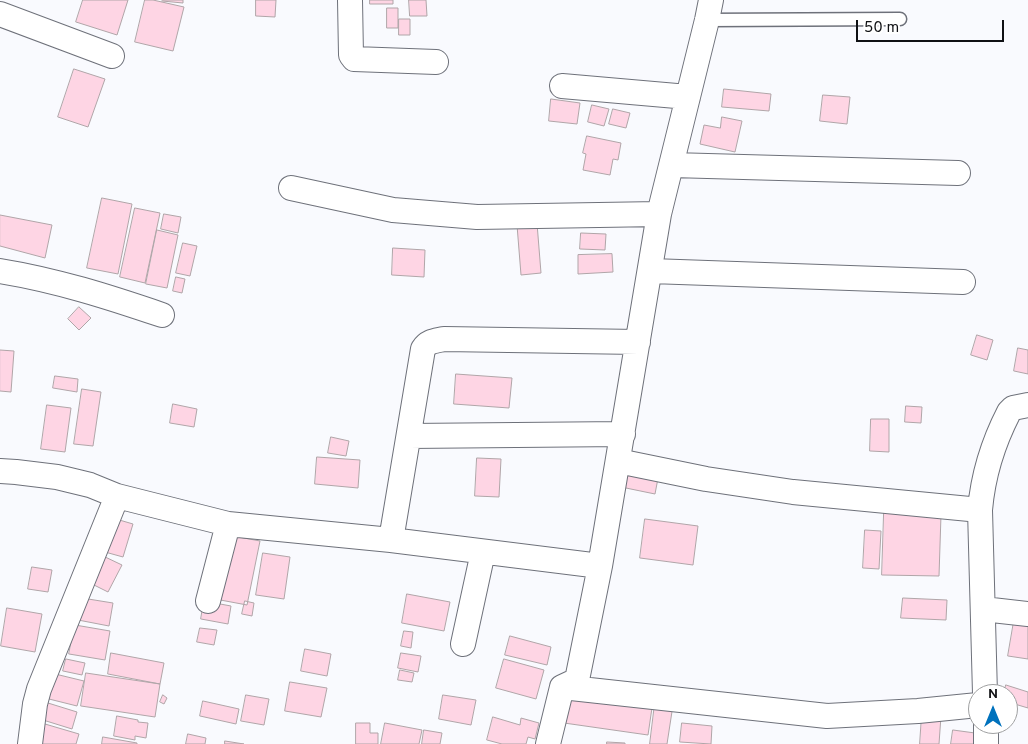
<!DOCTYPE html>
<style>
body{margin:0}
#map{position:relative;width:1028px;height:744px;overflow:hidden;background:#f9fafe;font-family:Overpass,sans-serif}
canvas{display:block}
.north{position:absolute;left:968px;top:684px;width:50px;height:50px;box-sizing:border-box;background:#fff;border:1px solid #9fa0a1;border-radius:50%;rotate:0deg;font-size:14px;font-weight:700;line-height:20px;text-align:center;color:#101114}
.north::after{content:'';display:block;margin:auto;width:18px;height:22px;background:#0072bd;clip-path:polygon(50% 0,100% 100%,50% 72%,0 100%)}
.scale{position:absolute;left:856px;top:20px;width:148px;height:22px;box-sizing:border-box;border:2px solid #101114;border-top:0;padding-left:6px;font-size:15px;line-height:18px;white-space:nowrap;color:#101114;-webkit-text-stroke:4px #fff;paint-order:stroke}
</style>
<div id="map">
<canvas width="1028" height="744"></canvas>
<div class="north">N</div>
<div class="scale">50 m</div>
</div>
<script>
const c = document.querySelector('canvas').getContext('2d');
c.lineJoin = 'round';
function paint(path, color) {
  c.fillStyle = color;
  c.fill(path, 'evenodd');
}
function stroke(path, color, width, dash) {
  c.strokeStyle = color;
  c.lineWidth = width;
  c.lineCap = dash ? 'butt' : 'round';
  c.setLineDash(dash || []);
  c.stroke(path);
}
const building = new Path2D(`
 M83 0H128L117 35 76 22Z
 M145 0H153L184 7 173 51 135 42Z
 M163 0H183V3L162 1Z
 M256 0H276L275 17 256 16Z
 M370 0H393V4H370Z
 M409 0H426L427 16H410Z
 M387 8H398V28H387Z
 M399 19H410V35H399Z
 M74 69 105 79 88 127 58 117Z
 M724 89 771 94 769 111 722 107Z
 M823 95 850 97 847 124 820 121Z
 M551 99 580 103 577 124 549 121Z
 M592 105 609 109 604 126 588 122Z
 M613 109 630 113 626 128 609 124Z
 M722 117 742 121 735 152 700 144 704 125 720 128Z
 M587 136 621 143 618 160 613 159 610 175 583 170 586 154 583 153Z
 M102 198 132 204 118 274 87 268Z
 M135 208 160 213 145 283 120 277Z
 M164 214 181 217 178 233 161 229Z
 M0 215 52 225 45 258 0 246Z
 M537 223 541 273 521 275 517 225Z
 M157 230 178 235 167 288 146 284Z
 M581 233 606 234 605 250 580 249Z
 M183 243 197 246 190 276 176 273Z
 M393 248 425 250 424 277 392 275Z
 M612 254 613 272 578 274V255Z
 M176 277 185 279 182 293 173 291Z
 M79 307 91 318 79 330 68 319Z
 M977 335 993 340 987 360 971 355Z
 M1018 348 1028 350V374L1014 371Z
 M0 350 14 351 11 392 0 391Z
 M456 374 512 378 509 408 454 404Z
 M55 376 78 379 77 392 53 388Z
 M82 389 101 392 93 446 74 444Z
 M173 404 197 409 194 427 170 423Z
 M47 405 71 408 65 452 41 449Z
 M906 406 922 407 921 423 905 422Z
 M871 419H889V452L870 451Z
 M331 437 349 441 346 456 328 453Z
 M317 457 360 460 358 488 315 484Z
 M477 458 501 459 499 497 475 496Z
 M625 467 659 473 655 494 621 487Z
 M884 513 941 515 939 576 882 575Z
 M116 519 133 524 123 557 105 552Z
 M645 519 698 526 693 565 640 558Z
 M865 530 881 531 879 569 863 568Z
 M228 535 260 541 247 605 215 599Z
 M263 553 290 557 284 599 256 595Z
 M101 555 122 565 108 592 88 582Z
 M32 567 52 570 48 592 28 589Z
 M407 594 450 602 444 631 402 623Z
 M82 598 113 603 109 626 78 620Z
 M903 598 947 600 946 620 901 618Z
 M204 601 231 606 228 624 201 619Z
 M245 601 254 603 252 616 242 614Z
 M7 608 42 614 35 652 1 646Z
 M1014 621 1028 623V659L1008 656Z
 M75 625 110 631 105 660 69 654Z
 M200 628 217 630 214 645 197 642Z
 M404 631 413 632 411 648 401 646Z
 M510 636 551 647 547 665 505 655Z
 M305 649 331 654 327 676 301 671Z
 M111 653 164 663 160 684 108 674Z
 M401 653 421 656 418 672 398 668Z
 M66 659 85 663 82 675 63 671Z
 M504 659 544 670 536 699 496 688Z
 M400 670 414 673 412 682 398 680Z
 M47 672 84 681 77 706 41 697Z
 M86 673 160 684 155 717 81 706Z
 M290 682 327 688 321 717 285 711Z
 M1006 685 1028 692V708L1008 702V694H1004Z
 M163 695 167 698 164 704 160 702Z
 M246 695 269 699 264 725 241 721Z
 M443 695 476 700 471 725 439 719Z
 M567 698 653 701 648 735 564 723Z
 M203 701 239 709 236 724 200 716Z
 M48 703 77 712 72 729 43 720Z
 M655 703 673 705 667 744H650Z
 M922 714 941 716 939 744H920Z
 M117 716 138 720V722L148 723 146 738 135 736V740L114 736Z
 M493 717 520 725 521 718 539 723 535 739 528 737 526 744H502L487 740Z
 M356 723H370V733H378V744H356Z
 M385 723 422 730 419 744H381Z
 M682 723 712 726 711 744 680 742Z
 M45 724 79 734 76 744H39Z
 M424 730 442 733 440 744H422Z
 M953 730 975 733 974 744H951Z
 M188 734 206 738 205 744H186Z
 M103 737 137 743V744H102Z
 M225 741 244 744H225Z
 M607 742 625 743V744H607Z`);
paint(building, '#fed5e4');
stroke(building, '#b0a5a8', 1);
const lane = new Path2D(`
 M707 20 900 19`);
const street = new Path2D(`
 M350 0 351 55 354 59 436 62
 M0 14 112 56
 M562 86 688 97
 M672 165 958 173
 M291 188 393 210 477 217 659 214
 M0 271C56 280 109 297 162 315
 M651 271 963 282
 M409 436 623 434
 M618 461 706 479 793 492 980 510
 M0 471 16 472 57 477 90 485 117 496 228 524 391 540 600 566
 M391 540 423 349C428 341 435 341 444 339L638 342
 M208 601 228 524
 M983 609 1028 614
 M463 644 483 552
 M562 687 827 716 918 711 978 705
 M985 694 980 510C983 475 993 443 1009 412L1013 408 1028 405
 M986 724V744
 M30 744 35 704 39 689 117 496
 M548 744 562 687 577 680 600 566 659 214 707 20 711 0`);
stroke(lane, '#6e717a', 15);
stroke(street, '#6e717a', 26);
stroke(lane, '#fff', 12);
stroke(street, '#fff', 24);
</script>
